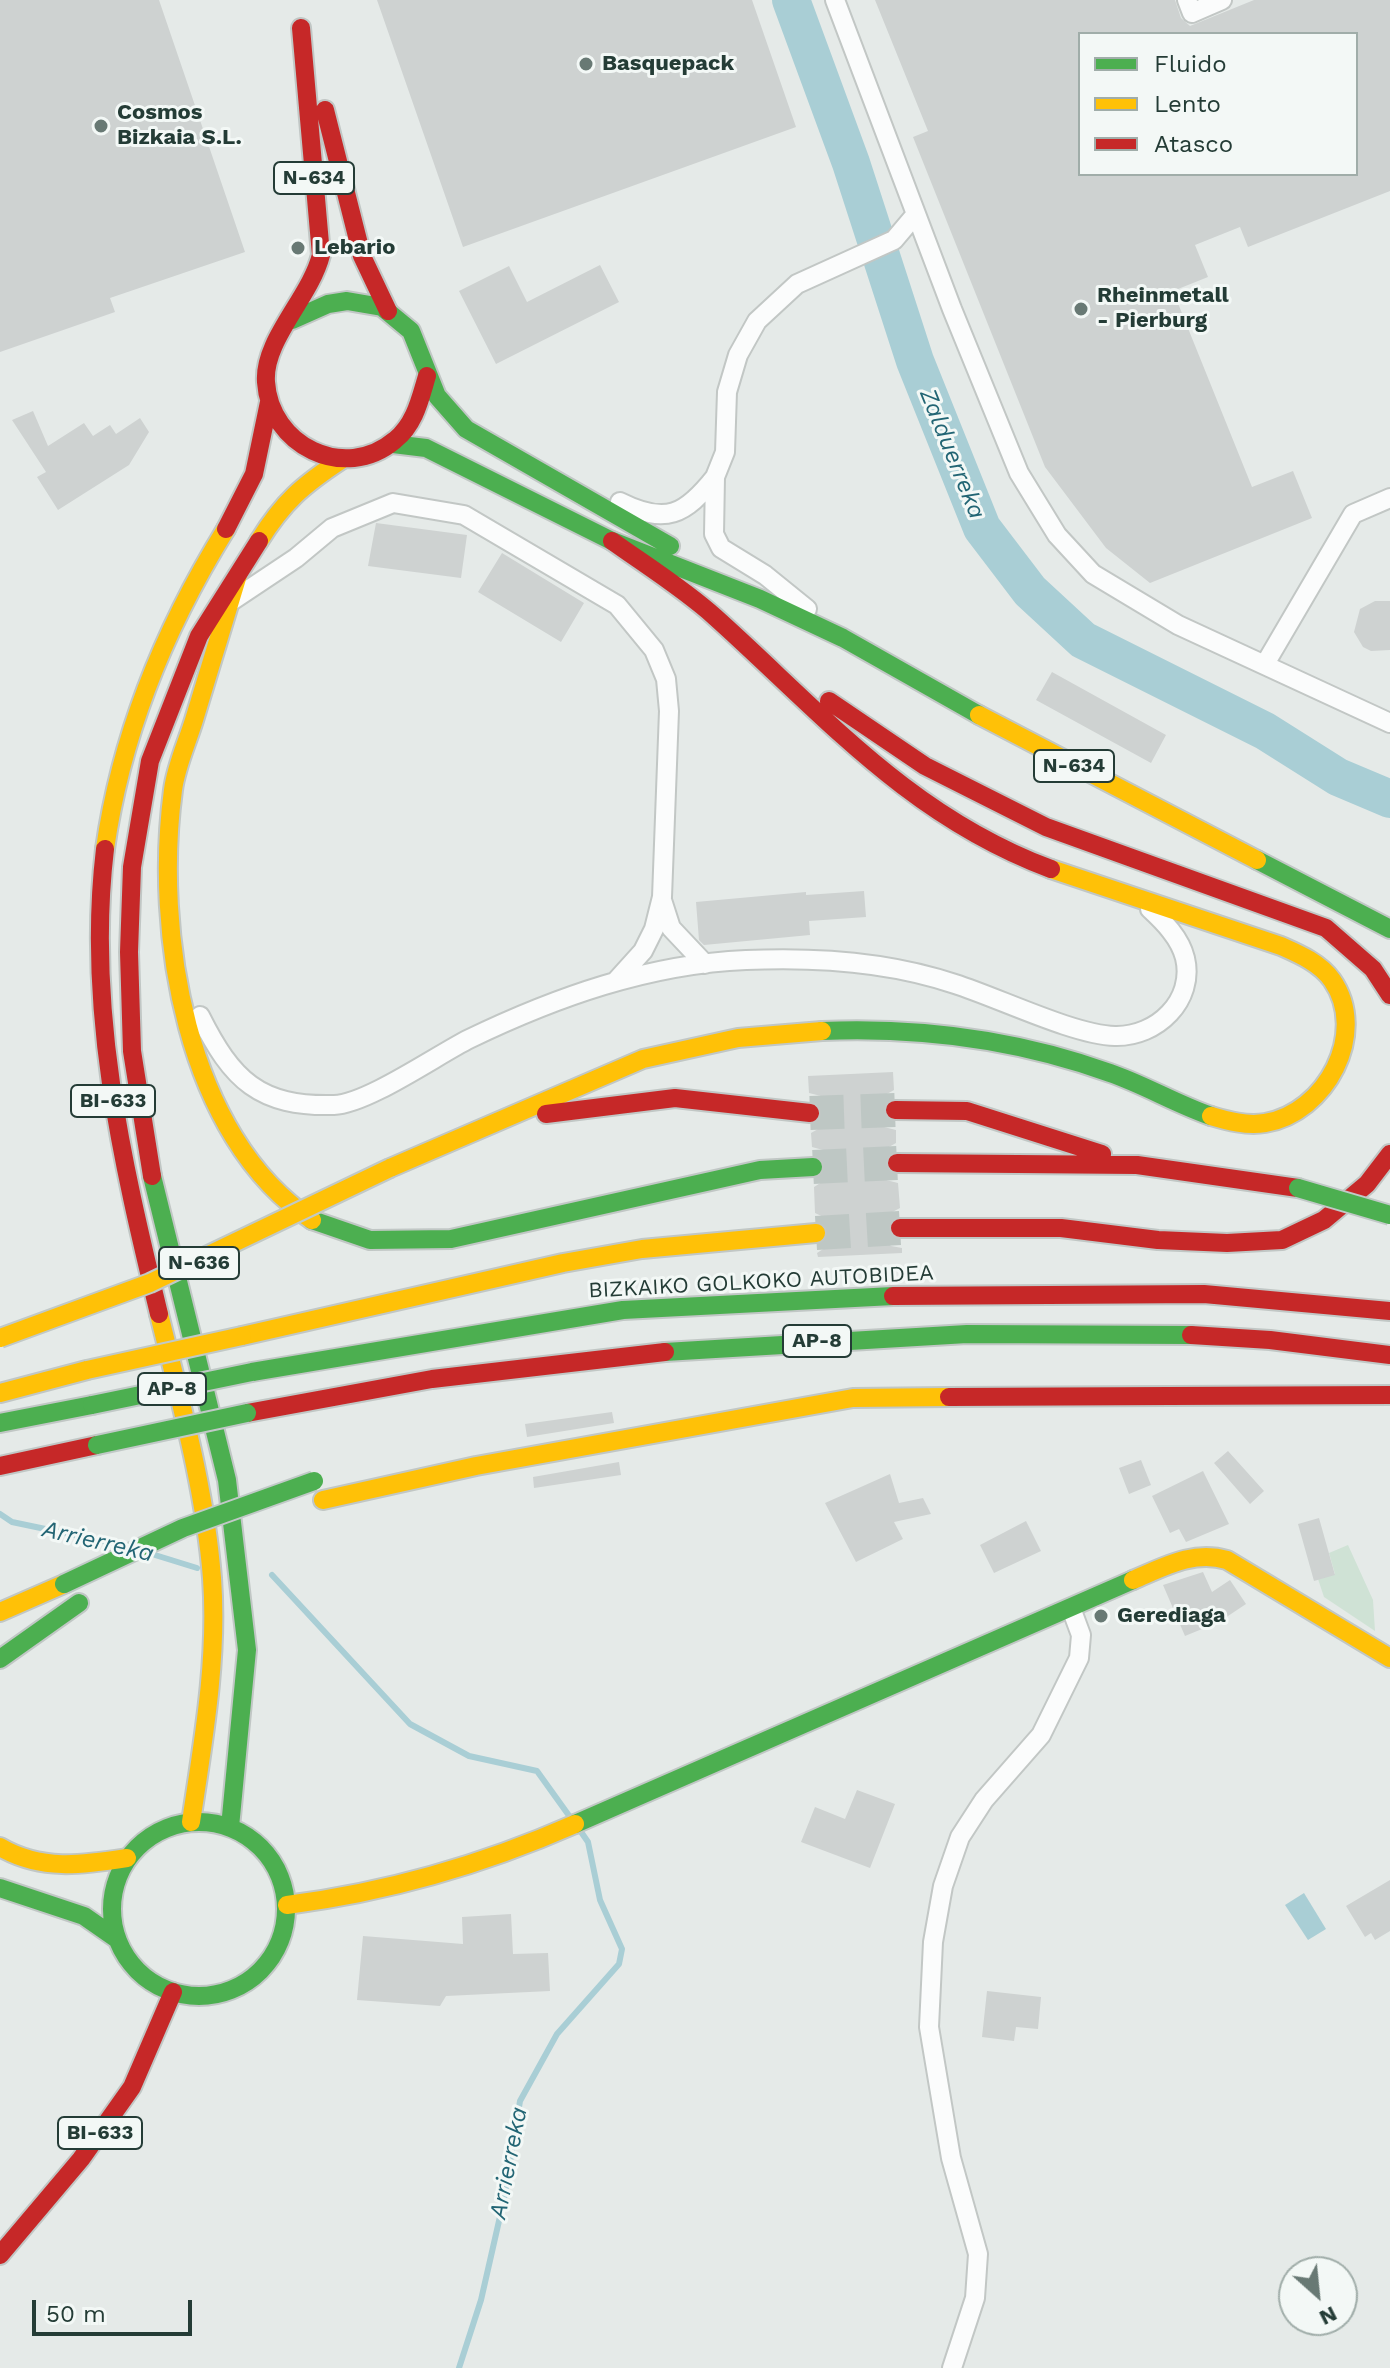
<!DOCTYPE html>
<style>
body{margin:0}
#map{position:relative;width:1390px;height:2368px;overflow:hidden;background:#e5eae8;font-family:"Work Sans",sans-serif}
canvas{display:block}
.legend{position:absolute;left:1078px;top:32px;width:280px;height:144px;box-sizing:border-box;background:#f3f8f6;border:2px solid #a0ada9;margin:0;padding:10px 14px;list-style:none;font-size:24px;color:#243c36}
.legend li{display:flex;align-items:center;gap:16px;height:40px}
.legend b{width:40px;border:2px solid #a0ada9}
.north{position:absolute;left:1278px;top:2256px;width:80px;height:80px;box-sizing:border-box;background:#f3f8f6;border:2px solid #a0ada9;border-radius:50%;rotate:153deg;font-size:22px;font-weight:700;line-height:32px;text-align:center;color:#243c36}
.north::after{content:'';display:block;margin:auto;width:28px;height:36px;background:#687974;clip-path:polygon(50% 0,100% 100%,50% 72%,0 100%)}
.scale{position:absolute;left:32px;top:2300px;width:160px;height:36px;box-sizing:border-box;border:4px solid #243c36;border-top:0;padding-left:10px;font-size:24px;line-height:28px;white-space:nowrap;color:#243c36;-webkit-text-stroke:6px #f3f8f6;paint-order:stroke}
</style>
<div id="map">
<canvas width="1390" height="2368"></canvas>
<ul class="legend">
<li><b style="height:10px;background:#4caf50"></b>Fluido</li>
<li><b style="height:10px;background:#ffc107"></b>Lento</li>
<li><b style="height:10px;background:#c62828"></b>Atasco</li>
</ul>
<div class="north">N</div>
<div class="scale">50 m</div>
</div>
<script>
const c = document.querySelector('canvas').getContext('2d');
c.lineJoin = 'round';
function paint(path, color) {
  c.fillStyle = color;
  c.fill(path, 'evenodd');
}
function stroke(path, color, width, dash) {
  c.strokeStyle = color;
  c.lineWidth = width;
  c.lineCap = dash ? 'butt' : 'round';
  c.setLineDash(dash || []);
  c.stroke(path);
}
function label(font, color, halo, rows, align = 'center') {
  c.font = font + ' "Work Sans",sans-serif';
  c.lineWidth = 6;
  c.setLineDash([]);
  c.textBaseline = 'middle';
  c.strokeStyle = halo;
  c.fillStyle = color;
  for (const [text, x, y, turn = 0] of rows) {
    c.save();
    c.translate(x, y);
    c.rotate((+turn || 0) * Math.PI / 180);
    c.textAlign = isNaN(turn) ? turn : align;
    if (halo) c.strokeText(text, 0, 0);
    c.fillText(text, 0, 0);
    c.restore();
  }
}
paint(new Path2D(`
 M1348 1545 1373 1600 1375 1631 1324 1597 1318 1579 1335 1574 1329 1553Z`), '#cfe2d5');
paint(new Path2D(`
 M1304 1893 1326 1929 1308 1940 1285 1905Z`), '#a9ced5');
stroke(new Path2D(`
 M0 1514 12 1522 117 1544
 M155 1555 197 1568
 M272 1575 410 1724 469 1756 537 1771 570 1817
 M459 2368 481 2300 504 2199 520 2101 557 2034 619 1964 622 1949 600 1900 588 1842 579 1829`), '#a9ced5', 6);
stroke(new Path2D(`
 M791 0 851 163 915 361 982 528 1030 591 1083 640 1265 731 1338 777 1390 799`), '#a9ced5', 38);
paint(new Path2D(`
 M0 0H159L245 252 110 298 115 312 0 352Z
 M377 0H752L796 127 463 247Z
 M875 0H1175L1181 18 1190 26 1254 0H1390V191L1248 247 1240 227 1195 245 1208 277 1173 291 1252 487 1293 471 1312 518 1150 583 1106 548 1045 467 913 137 928 131ZM1080 34H1356V174H1080Z
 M600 265 619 302 496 364 459 291 509 266 527 302Z
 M33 411 48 446 84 423 93 436 110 425 116 434 140 418 149 432 129 465 58 510 37 477 46 472 12 420Z
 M376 523 467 535 461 578 368 566Z
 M502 553 584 603 561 642 478 592Z
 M1375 601H1390V650L1371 651 1363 647 1354 632 1360 609Z
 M1052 672 1166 735 1151 763 1036 700Z
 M864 891 866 917 809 921 810 935 704 945 699 940 696 902 806 892V895Z
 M893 1072 894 1090 878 1099 875 1110 884 1127 896 1130V1143L880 1152 877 1164 886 1180 898 1183 900 1208 883 1217 880 1229 883 1239 891 1246 902 1248V1253L818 1257 817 1253 834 1242 836 1232 832 1221 815 1213 814 1187 830 1177 833 1165 823 1150 812 1147 811 1133 827 1124 830 1112 821 1096 809 1093 808 1076Z
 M612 1412 614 1423 527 1437 525 1424Z
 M1228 1451 1264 1491 1250 1504 1214 1463Z
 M1141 1460 1151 1485 1129 1494 1119 1468Z
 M619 1462 621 1475 534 1488 533 1477Z
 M1203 1471 1229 1524 1186 1542 1179 1529 1170 1533 1152 1496Z
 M890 1474 899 1503 923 1498 931 1514 894 1522 903 1539 856 1562 825 1503Z
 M1319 1518 1335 1575 1314 1581 1298 1524Z
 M1026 1521 1041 1551 994 1573 980 1545Z
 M1203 1572 1212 1592 1230 1580 1246 1604 1219 1622 1185 1636 1163 1585Z
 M857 1790 895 1804 870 1868 801 1842 815 1807 845 1819Z
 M1390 1880V1931L1375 1940 1371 1933 1365 1937 1346 1906Z
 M511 1914 513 1954 548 1953 550 1991 446 1996 440 2006 357 2000 363 1936 463 1944 462 1917Z
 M987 1991 1041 1997 1038 2029 1016 2027 1014 2041 982 2037Z`), '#ced2d1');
stroke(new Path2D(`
 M810 1113 895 1110
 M813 1167 897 1163
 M816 1233 900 1228`), '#bec7c4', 34, [34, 17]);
const street = new Path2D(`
 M835 0 952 309 1019 473 1057 535 1093 574 1178 625 1390 723
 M1187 0 1192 13 1222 0
 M620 502C666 525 685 515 715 477
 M233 600 296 558 332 528 393 503 464 515 617 605 654 650 666 679 669 711 662 897 654 929 643 951 615 982
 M807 609 765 575 721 548 714 534 715 477 725 452 727 392 738 355 757 321 797 284 894 240 916 214
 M1265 664 1353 514 1390 498
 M662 900 671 928 705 964
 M200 1016C232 1080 259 1107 334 1105 367 1104 437 1055 469 1039 556 997 649 964 746 960 814 957 890 962 955 984 999 998 1074 1035 1115 1036 1157 1037 1195 1000 1185 958 1180 938 1164 922 1150 909
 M952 2368 975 2298 978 2254 951 2158 929 2027 933 1942 943 1886 960 1837 984 1800 1041 1735 1079 1658 1081 1635 1071 1608`);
const fast = new Path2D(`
 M292 320 328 304 347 301 382 307 411 331 437 396 466 429 670 546
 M393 444 426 448 612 541 760 599 843 638 979 715
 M1257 860 1390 929
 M822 1031C919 1027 1018 1040 1110 1073 1145 1085 1176 1104 1211 1116
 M152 1176 227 1480 247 1650 230 1827
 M312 1220 370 1240 451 1239 760 1170 813 1167
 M665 1352 967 1334 1191 1335
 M252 1372 623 1310 893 1296
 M0 1423 92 1405
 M0 1659 79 1603
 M112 1909a87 87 0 1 1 174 0a87 87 0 1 1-174 0Z
 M575 1824 1133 1580
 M0 1888 84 1916 117 1939`);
const slow = new Path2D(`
 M259 541C283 502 303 485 341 460
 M238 575C223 623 209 672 194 720 187 743 176 766 173 790 154 931 185 1136 312 1220
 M979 715 1257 860
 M105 849C121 735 166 626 226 529
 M1051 869 1281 946C1299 954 1320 963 1332 980 1369 1033 1326 1113 1265 1123 1247 1126 1228 1121 1211 1116
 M390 1168 643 1059 738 1038 822 1031
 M159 1314C180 1400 205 1489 212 1578 218 1660 203 1742 191 1822
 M242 1336 563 1263 642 1249 816 1233
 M0 1393 87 1370
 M323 1500 476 1466 853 1398 949 1397
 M1133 1580C1164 1567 1193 1550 1227 1560L1390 1658
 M0 1612 64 1584
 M0 1847C41 1871 82 1865 127 1858
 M287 1905C388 1892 482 1865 575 1824`);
const jam = new Path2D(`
 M301 28 321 255C310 298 263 340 266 382 270 445 344 483 395 440 415 424 420 399 427 376
 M325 110 362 256 388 311
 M226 529 254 474 269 402
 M612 541C647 566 684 589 715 617 824 715 909 816 1051 869
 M829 701 925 766 1046 827 1326 928 1373 969 1390 995
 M105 849C86 1007 122 1161 159 1314
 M895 1110 967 1111 1102 1154
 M546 1114 675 1098 810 1113
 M897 1163 1137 1165 1298 1188
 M152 1176 132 1051 129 952 132 867 150 761 199 636 259 541
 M900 1228H1061L1158 1240 1227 1243 1282 1240 1324 1220 1367 1184 1390 1154
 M893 1296 1204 1294 1390 1311
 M1191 1335 1270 1340 1390 1355
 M949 1397 1390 1395
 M247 1413 432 1379 665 1352
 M0 1466 97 1445
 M0 2255 81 2159 132 2087 173 1992`);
stroke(street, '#c2c7c5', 22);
stroke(fast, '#c1c7c5', 22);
stroke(slow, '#c1c7c5', 22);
stroke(jam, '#c1c7c5', 22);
stroke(street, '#fbfcfc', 18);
stroke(fast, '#4caf50', 18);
stroke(slow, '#ffc107', 18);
stroke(jam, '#c62828', 18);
const fastBridge = new Path2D(`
 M1298 1188 1390 1215
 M92 1405 252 1372
 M97 1445 247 1413
 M64 1584 183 1528 314 1481`);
const slowBridge = new Path2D(`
 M0 1338 150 1283 390 1168
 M87 1370 242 1336`);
stroke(fastBridge, '#c1c9c7', 22, []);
stroke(slowBridge, '#c1c9c7', 22, []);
stroke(fastBridge, '#4caf50', 18);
stroke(slowBridge, '#ffc107', 18);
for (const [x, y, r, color] of [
 [586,64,8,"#687974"],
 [101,126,8,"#687974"],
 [298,248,8,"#687974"],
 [1081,309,8,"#687974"],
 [1101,1616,8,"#687974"]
]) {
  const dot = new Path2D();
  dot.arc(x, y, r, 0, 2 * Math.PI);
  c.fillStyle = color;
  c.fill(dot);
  stroke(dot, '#f3f8f6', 3);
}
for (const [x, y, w] of [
 [314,178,80],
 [1074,766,80],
 [113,1101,84],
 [199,1263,80],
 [817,1341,68],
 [172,1389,68],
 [100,2133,84]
]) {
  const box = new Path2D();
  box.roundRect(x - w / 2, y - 16, w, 32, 6);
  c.fillStyle = '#f3f8f6';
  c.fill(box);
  stroke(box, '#243c36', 2);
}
label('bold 20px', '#243c36', null, [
 ["N-634",314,178],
 ["N-634",1074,766],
 ["BI-633",113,1101],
 ["N-636",199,1263],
 ["AP-8",817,1341],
 ["AP-8",172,1389],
 ["BI-633",100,2133]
]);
label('bold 22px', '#243c36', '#f3f8f6', [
 ["Basquepack",602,64],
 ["Cosmos",117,113],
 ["Bizkaia S.L.",117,138],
 ["Lebario",314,248],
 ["Rheinmetall",1097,296],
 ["- Pierburg",1097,321],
 ["Gerediaga",1117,1616]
], 'left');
label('22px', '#243c36', '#f3f8f6', [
 ["BIZKAIKO GOLKOKO AUTOBIDEA",761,1282,-3]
]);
label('italic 24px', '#226574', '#f3f8f6', [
 ["Zalduerreka",952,454,68],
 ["Arrierreka",98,1542,13],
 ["Arrierreka",509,2163,-79]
]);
</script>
